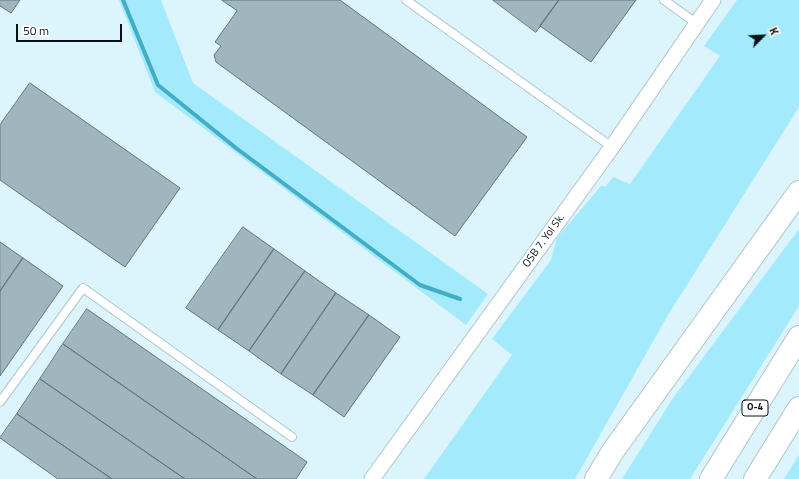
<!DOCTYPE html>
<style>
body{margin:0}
#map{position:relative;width:799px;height:479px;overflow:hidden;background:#dcf4fb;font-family:"Titillium Web",sans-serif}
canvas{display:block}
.north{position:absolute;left:743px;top:16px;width:40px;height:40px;-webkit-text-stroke:3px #fff;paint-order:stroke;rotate:66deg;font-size:11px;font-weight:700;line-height:16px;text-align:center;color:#0a1215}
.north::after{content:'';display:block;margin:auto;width:14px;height:18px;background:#0a1215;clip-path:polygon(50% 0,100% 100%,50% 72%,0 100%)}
.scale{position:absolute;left:16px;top:24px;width:106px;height:18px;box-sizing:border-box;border:2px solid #0a1215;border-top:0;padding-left:5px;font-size:12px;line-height:14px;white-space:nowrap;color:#0a1215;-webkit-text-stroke:3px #fff;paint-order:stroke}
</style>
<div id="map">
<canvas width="799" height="479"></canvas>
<div class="north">K</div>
<div class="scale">50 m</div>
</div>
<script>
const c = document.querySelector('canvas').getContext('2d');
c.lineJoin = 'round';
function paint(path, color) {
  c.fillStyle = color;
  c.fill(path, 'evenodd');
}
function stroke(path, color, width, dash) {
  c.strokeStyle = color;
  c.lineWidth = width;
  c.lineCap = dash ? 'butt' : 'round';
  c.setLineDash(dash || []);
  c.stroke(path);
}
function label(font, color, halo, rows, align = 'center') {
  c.font = font + ' "Titillium Web",sans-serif';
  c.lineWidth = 4;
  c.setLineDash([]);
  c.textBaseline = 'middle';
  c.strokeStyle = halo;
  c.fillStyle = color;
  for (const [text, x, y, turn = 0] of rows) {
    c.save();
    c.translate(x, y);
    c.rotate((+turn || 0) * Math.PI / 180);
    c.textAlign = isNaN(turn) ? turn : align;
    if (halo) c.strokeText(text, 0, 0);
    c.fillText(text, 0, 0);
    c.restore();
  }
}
paint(new Path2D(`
 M119 0H161L193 83 488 294 466 325 155 92Z
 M737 0H799V107L668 315 575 479H424L512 355 492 339 551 260 557 238 601 186H606L613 177 630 184 720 56 704 46Z
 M799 229V306L690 479H622L673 398Z
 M799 455V479H784Z`), '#a3eafd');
stroke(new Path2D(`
 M123 0 158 85 236 148 420 285 460 299`), '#42adc6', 4);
const building = new Path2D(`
 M0 0H20L11 13 0 6Z
 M222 0H340L527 137 455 236 216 62 214 55 221 46 215 42 237 11Z
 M493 0H559L536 32Z
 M559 0H636L591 62 540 26Z
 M30 83 180 188 125 267 0 180V125Z
 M243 227 274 249 218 330 186 308Z
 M0 242 23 258 0 291Z
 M274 249 305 271 249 351 218 330Z
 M23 258 63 286 0 376V291Z
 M305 271 336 293 281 374 249 351Z
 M336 293 369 315 313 395 281 374Z
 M87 309 307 462 296 479H257L63 344Z
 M369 315 400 337 344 417 313 395Z
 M63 344 257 479H185L40 379Z
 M40 379 185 479H112L17 414Z
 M17 414 112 479H58L0 438Z`);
paint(building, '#9fb6bd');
stroke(building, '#60767b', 1);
const lane = new Path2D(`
 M406 0 612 147
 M664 0 696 23
 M0 402 83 288 292 437`);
const street = new Path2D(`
 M372 479 612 147 713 0`);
const primary = new Path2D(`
 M596 479 613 451 799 192`);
const highway = new Path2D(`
 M711 479 799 337
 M755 479 799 408`);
stroke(lane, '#adc5cb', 10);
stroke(street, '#adc5cb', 17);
stroke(primary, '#adc5cb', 24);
stroke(highway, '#adc5cb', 24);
stroke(lane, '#fff', 8);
stroke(street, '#fff', 15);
stroke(primary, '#fff', 22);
stroke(highway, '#fff', 22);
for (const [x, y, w] of [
 [755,408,26]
]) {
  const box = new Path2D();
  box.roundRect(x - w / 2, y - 8, w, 16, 3);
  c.fillStyle = '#fff';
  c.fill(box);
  stroke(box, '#0a1215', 1);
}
label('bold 10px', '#0a1215', null, [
 ["O-4",755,408]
]);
label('11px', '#0a1215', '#fff', [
 ["OSB 7. Yol Sk.",544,241,-54]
]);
</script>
